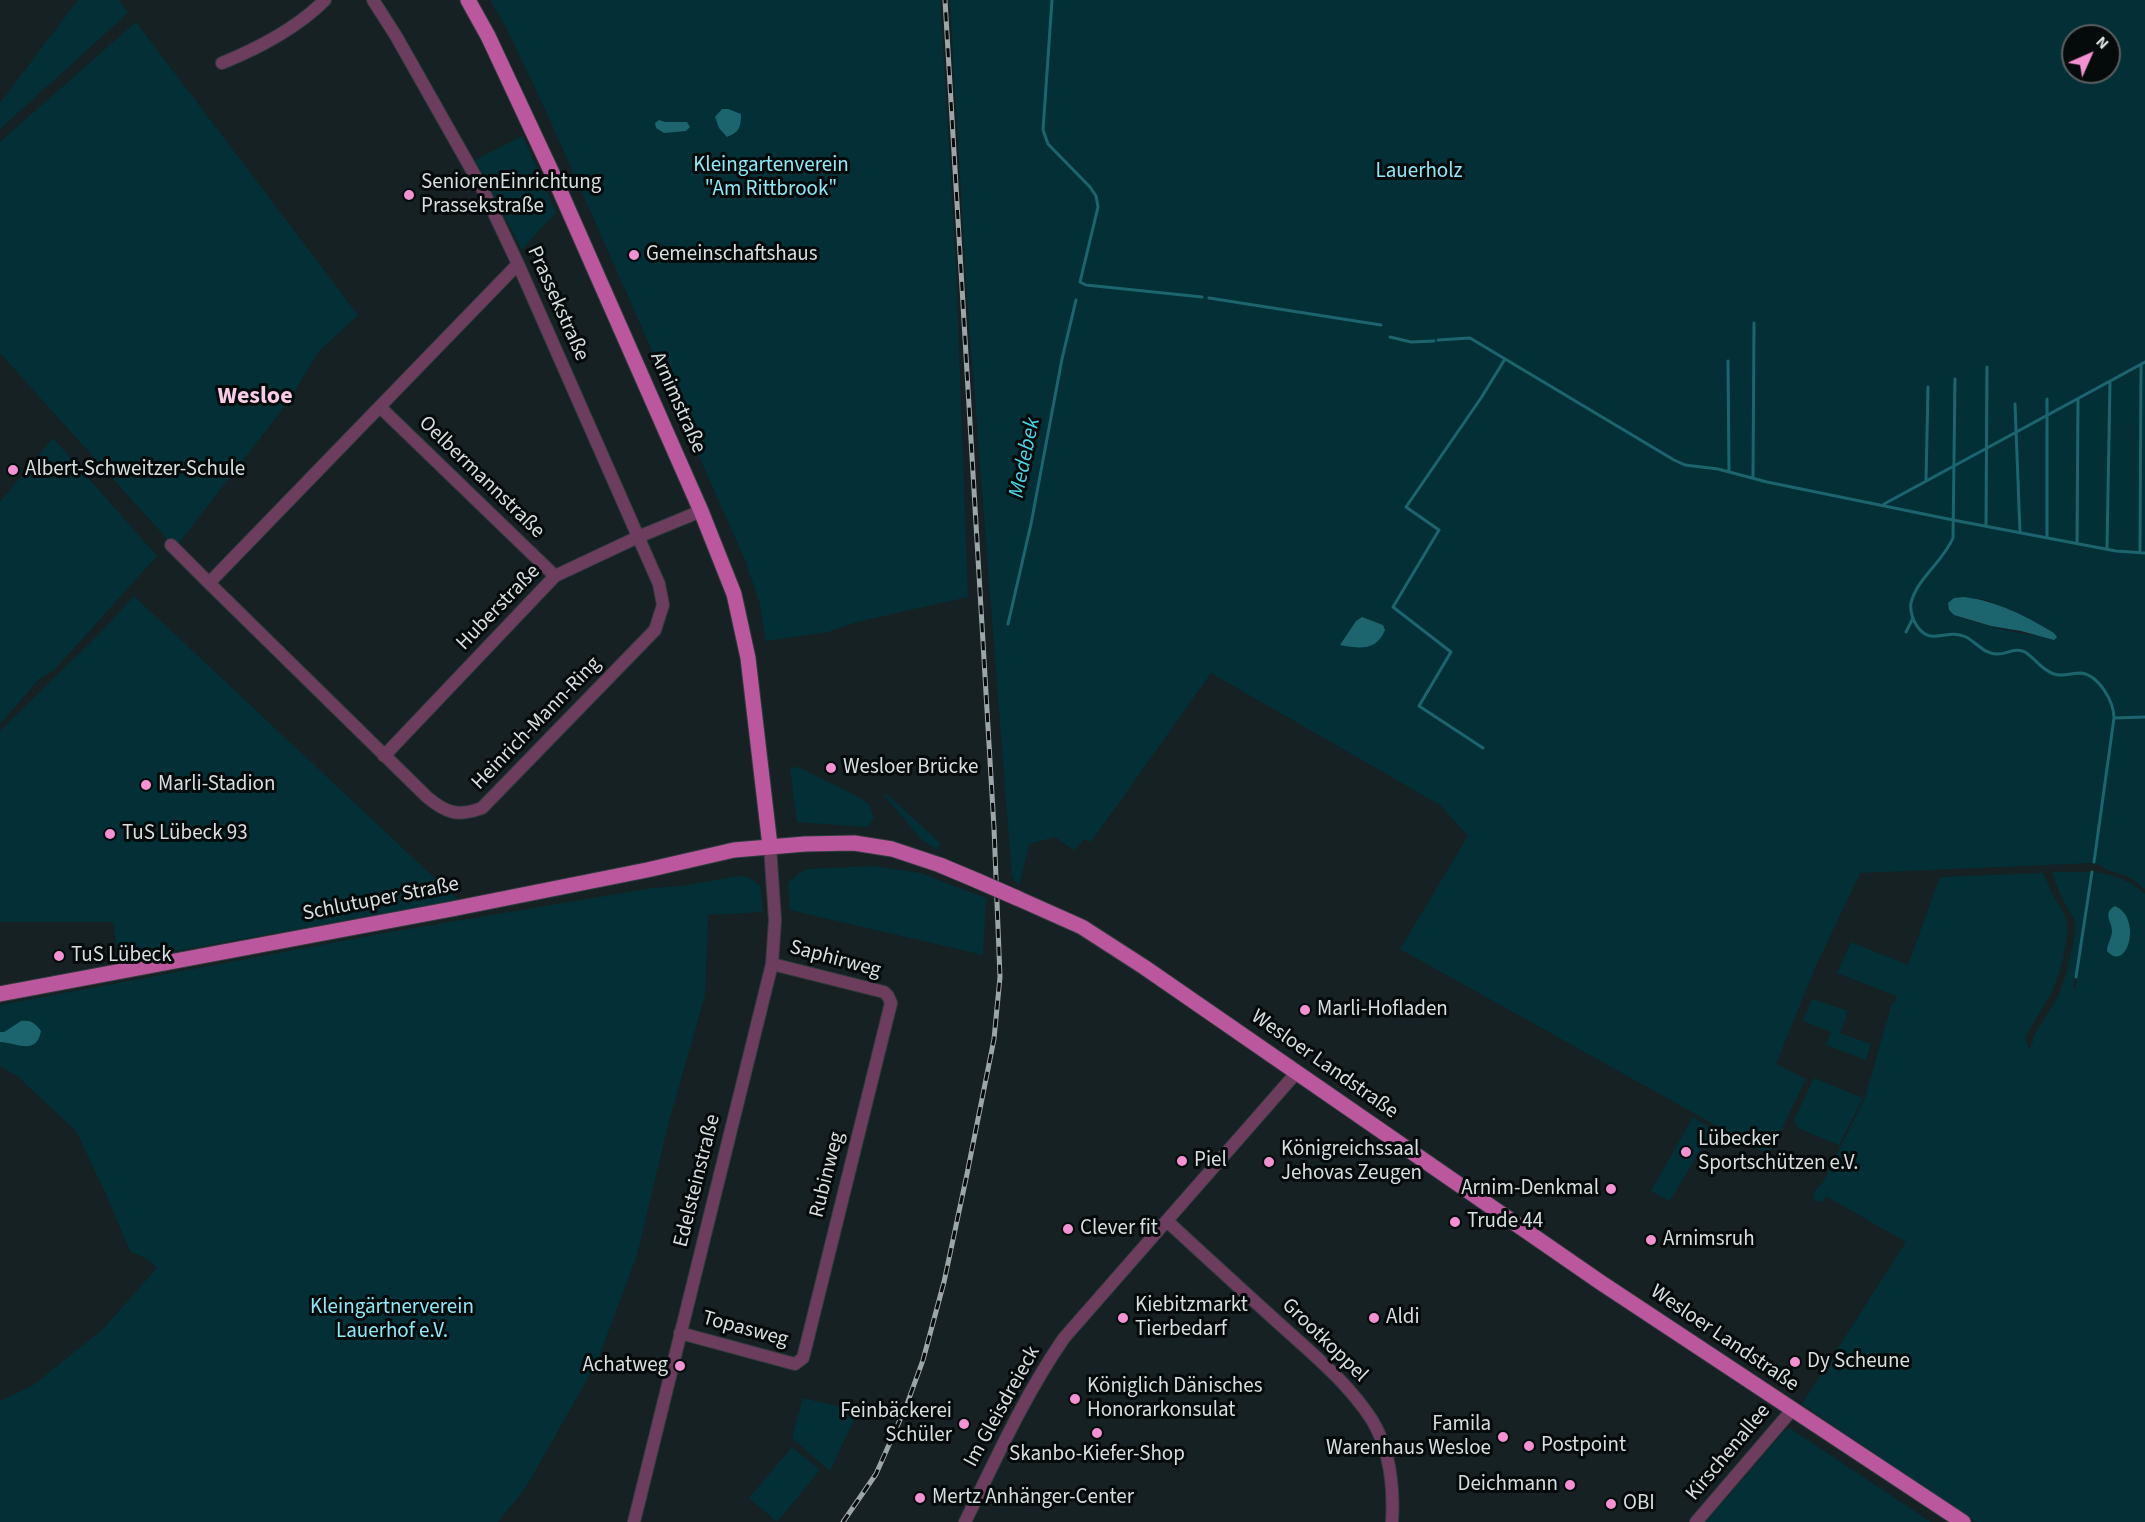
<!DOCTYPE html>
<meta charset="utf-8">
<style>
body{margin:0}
#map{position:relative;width:2145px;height:1522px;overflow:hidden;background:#152123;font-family:"Source Sans 3",sans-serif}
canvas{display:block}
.north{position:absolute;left:2061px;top:24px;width:60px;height:60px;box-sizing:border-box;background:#050a0a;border:2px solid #595f5f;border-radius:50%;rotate:45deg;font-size:16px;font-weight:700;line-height:24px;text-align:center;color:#d6dedf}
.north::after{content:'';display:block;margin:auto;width:21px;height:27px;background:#f491d3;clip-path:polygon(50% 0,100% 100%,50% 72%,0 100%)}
</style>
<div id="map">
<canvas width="2145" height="1522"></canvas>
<div class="north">N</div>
</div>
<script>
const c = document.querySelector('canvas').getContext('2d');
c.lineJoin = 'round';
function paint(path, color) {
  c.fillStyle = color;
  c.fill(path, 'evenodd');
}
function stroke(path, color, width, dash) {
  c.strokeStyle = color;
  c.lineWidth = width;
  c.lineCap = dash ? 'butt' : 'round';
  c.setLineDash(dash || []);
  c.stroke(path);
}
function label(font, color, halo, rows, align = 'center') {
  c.font = font + ' "Source Sans 3",sans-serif';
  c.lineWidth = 6;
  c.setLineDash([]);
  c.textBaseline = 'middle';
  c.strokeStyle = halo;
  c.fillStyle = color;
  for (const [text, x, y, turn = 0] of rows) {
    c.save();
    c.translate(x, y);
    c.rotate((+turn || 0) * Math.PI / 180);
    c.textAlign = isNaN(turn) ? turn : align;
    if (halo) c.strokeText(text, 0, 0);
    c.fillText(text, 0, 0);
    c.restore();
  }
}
paint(new Path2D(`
 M78 0H119L128 13 0 129V103Z
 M490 0H940L956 267 968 597 857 622 828 632 766 641 759 601 745 560 545 109 506 27Z
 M950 0H2145V889L2129 877 2105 869 2100 865 2092 863 1860 873 1815 968 1776 1064 1806 1079 1769 1155 1400 949 1468 836 1440 805 1211 673 1091 842 1084 839 1074 850 1055 837 1029 844 1019 886 1012 877 967 296ZM2073 36H2109V72H2073ZM1984 599 2017 613 2054 633 2057 637C2024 636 1984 626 1954 615L1949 610 1948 603Z
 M136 22 358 315 319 351 288 402 178 544 172 538 169 541 0 353V142Z
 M523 136 556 213 538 231 522 250 475 160Z
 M53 438 157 556 54 670 39 679 0 724V502Z
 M134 596 458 900 115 962 117 950 113 922H0V731L102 631Z
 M798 767 859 797 869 804 874 818 867 827 797 822 790 768Z
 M883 794 889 796 940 843 937 850 921 839Z
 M874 866 920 873 986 898 983 955 790 910 788 883 797 875 807 869Z
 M2052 872H2091L2073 989H2075L2094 872C2113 875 2131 880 2145 894V1522H1975L1802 1404 1906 1242 1826 1196 1823 1201 1818 1202 1813 1198 1815 1190 1822 1184 1865 1098 1892 1003 1895 1002 1897 996 1837 973 1851 942 1908 965 1940 877 2043 873 2054 897 2065 915 2068 930 2062 964 2052 992 2025 1037 2029 1049 2033 1042V1037L2059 995 2069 965 2075 932V921L2060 894Z
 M738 876 748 877 760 885 763 912 708 915 705 995 669 1121 637 1255 597 1362 526 1487 498 1522H0V1401L32 1386 102 1330 157 1268 147 1259 130 1251 105 1192 76 1131 17 1076 0 1066V1042C11 1043 24 1048 34 1045L12 1026 4 1032H0V1005L390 932 653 888 682 886Z
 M1812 999 1848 1011 1840 1033 1871 1044 1866 1060 1826 1045 1831 1032 1803 1021Z
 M1814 1078 1863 1098 1839 1145 1798 1128 1794 1120Z
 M1693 1117 1713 1129 1670 1201 1651 1191Z
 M803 1398 858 1411 830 1471 792 1438Z
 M1786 1429H1791L1931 1522H1706Z
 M792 1447 820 1470 777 1522 749 1498Z`), '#033036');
paint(new Path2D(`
 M722 109H728L741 114C741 128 739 132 727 137L719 128 715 117Z
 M659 120 665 122H687L690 127 686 131 664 133 656 128 655 123Z
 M1964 597C1997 601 2026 616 2054 633L2057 637 2054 640 2021 631 1991 626 1954 615 1949 610 1948 603 1954 598Z
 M1362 617 1383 625 1385 630C1376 651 1361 649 1340 645L1356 621Z
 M2115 906C2143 918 2127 974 2107 951 2107 944 2112 938 2112 931 2112 921 2102 913 2115 906Z
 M21 1021C31 1020 35 1023 41 1031 36 1056 18 1043 0 1042V1032H4Z`), '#1c656f');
stroke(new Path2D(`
 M1052 0 1043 130 1048 144 1090 187 1096 196 1098 207 1080 282 1086 285 1202 297
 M1209 298 1381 325
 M1390 337 1411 342 1434 341
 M1438 340 1470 338 1674 460 1685 465 1718 469 1767 482 1953 520 2116 551 2145 553
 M1728 361 1729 472
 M1955 379 1953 538C1943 562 1917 578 1911 603 1910 609 1912 616 1914 621 1929 650 1945 627 1966 637 1976 642 1985 655 1998 654 2007 654 2016 647 2025 652 2035 658 2041 670 2054 674 2062 677 2072 673 2081 673 2099 675 2114 702 2114 718L2094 862
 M2047 399V537
 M2015 404 2020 532
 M1753 478 1754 323
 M1926 481 1928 387
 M1884 504 2145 362
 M1986 526 1987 367
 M2077 543 2078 399
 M2107 548 2110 382
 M2140 552 2141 365
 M1008 624 1031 524 1062 359 1076 300
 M1906 632 1913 618
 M2114 718 2145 717
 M1483 748 1419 706 1451 652 1393 607 1439 530 1406 507 1481 398 1505 359
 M2076 977 2092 872`), '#1c656f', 3);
const minor = new Path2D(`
 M373 0 396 36 482 188 518 264 659 584 663 605 655 630 482 808C458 817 446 813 427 797L209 583 518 264
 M222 63C259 48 296 29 325 0
 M380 407 555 576
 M171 545 209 583
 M384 756 555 576 638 537 701 511
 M1167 1221C1206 1257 1244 1292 1283 1327 1314 1355 1349 1384 1372 1420 1390 1450 1394 1488 1392 1522
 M680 1333 795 1364 803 1358 891 1003 888 996 884 992 772 964
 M634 1522 772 964 775 920 770 846
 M965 1522C996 1459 1024 1396 1064 1338L1297 1072
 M1696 1522 1792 1410`);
const major = new Path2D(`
 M468 0 488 36 553 175 701 511 734 594 748 658 770 846
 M1017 898 1082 927 1144 967 1600 1282 1963 1522
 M0 994 452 909 647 870 734 850 805 844 854 843 892 849 940 865 978 881`);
stroke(minor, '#303b3d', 14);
stroke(major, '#303b3d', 17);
stroke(minor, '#6d3d5d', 12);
stroke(major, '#bb589d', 15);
const rail = new Path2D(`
 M843 1522 876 1474 907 1404 923 1360 944 1282 967 1174 994 1039 1000 977 994 828 945 0`);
stroke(rail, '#9da6a7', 5);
stroke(rail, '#050a0a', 3, [9]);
const majorBridge = new Path2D(`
 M978 881 1017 898`);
stroke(majorBridge, '#303b3d', 17, []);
stroke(majorBridge, '#bb589d', 15);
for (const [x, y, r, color] of [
 [409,195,6,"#f491d3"],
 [634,255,6,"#f491d3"],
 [13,470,6,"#f491d3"],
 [831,768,6,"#f491d3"],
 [146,785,6,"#f491d3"],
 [110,834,6,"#f491d3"],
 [59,956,6,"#f491d3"],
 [1305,1010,6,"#f491d3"],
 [1686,1152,6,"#f491d3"],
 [1182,1161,6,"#f491d3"],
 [1269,1162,6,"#f491d3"],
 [1611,1189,6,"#f491d3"],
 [1455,1222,6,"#f491d3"],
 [1068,1229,6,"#f491d3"],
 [1651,1240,6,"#f491d3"],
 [1123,1318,6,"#f491d3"],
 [1374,1318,6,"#f491d3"],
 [1795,1362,6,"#f491d3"],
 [680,1366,6,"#f491d3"],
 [1075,1399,6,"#f491d3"],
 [964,1424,6,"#f491d3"],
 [1097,1433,6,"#f491d3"],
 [1503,1437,6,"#f491d3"],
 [1529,1446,6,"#f491d3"],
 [1570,1485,6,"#f491d3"],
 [920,1498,6,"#f491d3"],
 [1611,1504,6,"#f491d3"]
]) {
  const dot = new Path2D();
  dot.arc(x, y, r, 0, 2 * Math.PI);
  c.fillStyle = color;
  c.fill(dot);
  stroke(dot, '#050a0a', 2);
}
label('21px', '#8ee8f6', '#050a0a', [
 ["Kleingartenverein",771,166],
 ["\"Am Rittbrook\"",771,190],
 ["Lauerholz",1419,172],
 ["Kleingärtnerverein",392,1308],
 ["Lauerhof e.V.",392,1332]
]);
label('21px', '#d6dedf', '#050a0a', [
 ["SeniorenEinrichtung",421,183],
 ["Prassekstraße",421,207],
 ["Gemeinschaftshaus",646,255],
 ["Albert-Schweitzer-Schule",25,470],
 ["Wesloer Brücke",843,768],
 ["Marli-Stadion",158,785],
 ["TuS Lübeck 93",122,834],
 ["TuS Lübeck",71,956],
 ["Marli-Hofladen",1317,1010],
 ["Lübecker",1698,1140],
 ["Sportschützen e.V.",1698,1164],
 ["Königreichssaal",1281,1150],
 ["Jehovas Zeugen",1281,1174],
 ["Piel",1194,1161],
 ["Arnim-Denkmal",1599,1189,"right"],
 ["Trude 44",1467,1222],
 ["Clever fit",1080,1229],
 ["Arnimsruh",1663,1240],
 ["Kiebitzmarkt",1135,1306],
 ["Tierbedarf",1135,1330],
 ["Aldi",1386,1318],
 ["Dy Scheune",1807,1362],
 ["Achatweg",668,1366,"right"],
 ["Königlich Dänisches",1087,1387],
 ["Honorarkonsulat",1087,1411],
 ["Feinbäckerei",952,1412,"right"],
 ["Schüler",952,1436,"right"],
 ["Famila",1491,1425,"right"],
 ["Warenhaus Wesloe",1491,1449,"right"],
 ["Postpoint",1541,1446],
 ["Skanbo-Kiefer-Shop",1097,1455,"center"],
 ["Deichmann",1558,1485,"right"],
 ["Mertz Anhänger-Center",932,1498],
 ["OBI",1623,1504]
], 'left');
label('21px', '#d6dedf', '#050a0a', [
 ["Prassekstraße",557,304,66],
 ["Arnimstraße",677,403,66],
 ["Oelbermannstraße",481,478,44],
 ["Huberstraße",499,608,-46],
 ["Heinrich-Mann-Ring",537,724,-46],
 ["Schlutuper Straße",381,900,-11],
 ["Saphirweg",835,960,15],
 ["Wesloer Landstraße",1324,1065,35],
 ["Rubinweg",828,1175,-76],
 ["Edelsteinstraße",698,1181,-76],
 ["Topasweg",745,1330,15],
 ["Wesloer Landstraße",1724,1339,34],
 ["Grootkoppel",1324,1341,44],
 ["Im Gleisdreieck",1003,1407,-61],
 ["Kirschenallee",1729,1453,-50]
]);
label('italic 22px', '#4bd5e8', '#050a0a', [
 ["Medebek",1026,458,-78]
]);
label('bold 24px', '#f7cce7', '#050a0a', [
 ["Wesloe",255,398]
]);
</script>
